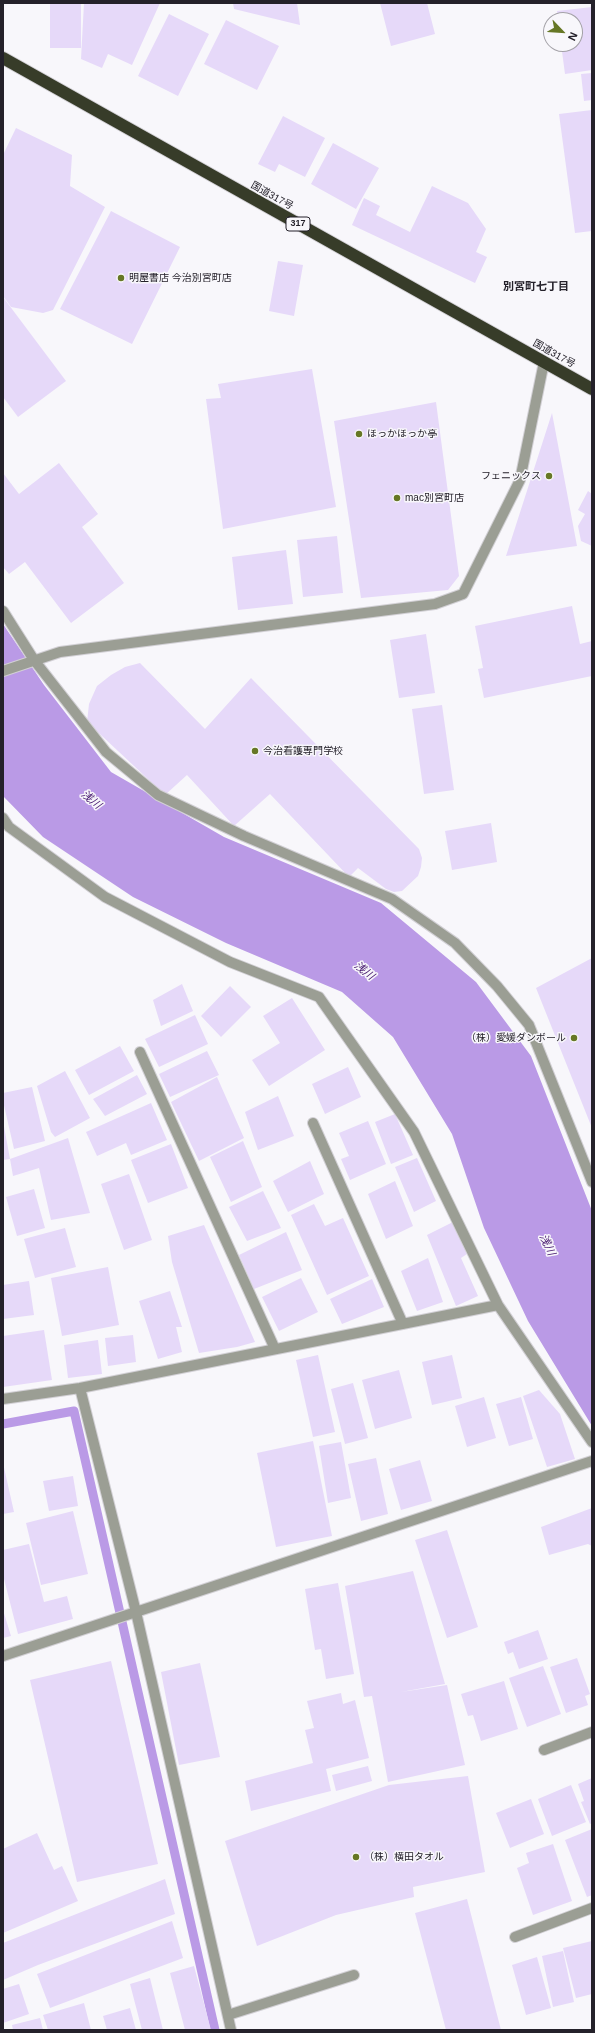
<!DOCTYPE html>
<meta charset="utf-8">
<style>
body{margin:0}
#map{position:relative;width:595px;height:2033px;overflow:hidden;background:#f8f7fb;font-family:Helvetica,sans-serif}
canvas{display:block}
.frame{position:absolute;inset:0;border:4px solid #24212a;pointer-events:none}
.north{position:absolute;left:543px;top:12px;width:40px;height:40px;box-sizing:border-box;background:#f8f7fb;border:1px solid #a3a1a7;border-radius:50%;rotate:115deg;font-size:11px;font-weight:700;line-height:16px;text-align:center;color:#24212a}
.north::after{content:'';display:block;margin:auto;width:14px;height:18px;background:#667725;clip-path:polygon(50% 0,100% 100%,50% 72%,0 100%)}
</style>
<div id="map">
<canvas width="595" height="2033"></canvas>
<div class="frame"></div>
<div class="north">N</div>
</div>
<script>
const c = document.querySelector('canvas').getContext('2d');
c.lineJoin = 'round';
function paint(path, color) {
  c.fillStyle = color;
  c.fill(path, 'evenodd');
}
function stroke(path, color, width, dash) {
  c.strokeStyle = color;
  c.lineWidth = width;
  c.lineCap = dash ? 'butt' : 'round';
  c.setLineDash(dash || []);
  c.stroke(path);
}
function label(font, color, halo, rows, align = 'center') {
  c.font = font + ' Helvetica,"Noto Sans JP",sans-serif';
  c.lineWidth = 3;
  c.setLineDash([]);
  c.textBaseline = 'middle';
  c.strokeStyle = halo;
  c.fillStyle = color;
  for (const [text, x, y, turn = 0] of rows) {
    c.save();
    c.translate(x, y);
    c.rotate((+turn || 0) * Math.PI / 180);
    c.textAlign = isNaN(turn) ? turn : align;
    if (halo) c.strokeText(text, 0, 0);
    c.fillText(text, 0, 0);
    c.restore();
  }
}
paint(new Path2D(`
 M3 624 44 685 111 772 224 837 381 903 476 982 531 1056 592 1211V1426L528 1321 484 1228 452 1134 393 1037 342 992 226 943 133 897 43 837 3 796Z`), '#ba9ae6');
stroke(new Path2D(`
 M3 1424 74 1411 215 2030`), '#ba9ae6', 9);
paint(new Path2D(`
 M50 3H81V48H50Z
 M84 3H160L132 65 108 54 102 68 81 59Z
 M233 3H297L300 25 234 9Z
 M380 3H427L435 34 391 46Z
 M592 7V70L565 74 561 44H575V20H558L557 11Z
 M169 14 209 34 178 96 138 76Z
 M226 20 279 46 257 90 204 64Z
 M592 73V100L584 101 581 74Z
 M592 110V231L575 233 559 114Z
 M283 116 325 138 305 177 279 164 275 172 258 164Z
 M16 128 72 155 70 186 105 207 53 310 43 313 11 307 3 296V155Z
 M333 143 379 168 356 209 311 184Z
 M432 186 468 203 486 229 476 252 487 257 475 283 352 225 364 198 380 206 376 215 410 232Z
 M111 211 180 247 132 344 60 309Z
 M278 261 303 265 294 316 269 311Z
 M3 297 66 381 18 417 3 397Z
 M312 369 336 507 223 529 206 399 221 398 218 384Z
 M436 402 459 576 448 590 361 598 334 421Z
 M552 413 577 546 506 556Z
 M59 463 98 514 82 527 124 583 71 623 25 562 9 574 3 567V473L19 494Z
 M588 491 592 494V546L581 541 578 526 585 514 578 510Z
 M337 536 343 593 303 597 297 540Z
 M286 550 293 604 238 610 232 557Z
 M572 606 580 644 592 641V676L484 698 478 669 483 668 475 626Z
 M426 634 435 693 399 698 390 640Z
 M140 663 205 729 251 678 419 849 422 858 421 867 418 876 402 891 394 892 386 889 358 868 349 877 270 794 234 826 187 775 165 795 87 722 89 704 97 686 111 675 125 667Z
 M442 705 454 790 424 794 412 709Z
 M491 823 497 862 452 870 445 831Z
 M592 958V1128L536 988Z
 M182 984 193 1011 161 1026 153 1000Z
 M230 986 251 1007 221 1037 201 1016Z
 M292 998 325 1050 269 1086 252 1060 280 1043 263 1016Z
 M195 1015 208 1044 159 1067 145 1039Z
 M120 1046 134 1071 89 1095 75 1070Z
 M207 1051 219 1075 170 1097 159 1074Z
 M348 1067 361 1097 325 1114 312 1084Z
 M65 1071 90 1118 55 1137 51 1132 37 1086Z
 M137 1075 147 1094 105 1116 93 1099Z
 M217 1077 244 1138 199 1161 171 1102Z
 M32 1087 45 1141 14 1149 3 1101V1093Z
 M278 1096 294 1136 258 1150 245 1112Z
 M151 1103 167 1140 131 1155 126 1143 97 1156 86 1132Z
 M395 1114 413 1155 391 1164 375 1122Z
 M3 1121 10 1159 68 1138 90 1213 51 1220 39 1168 13 1176 10 1159 3 1160Z
 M368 1121 386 1164 350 1180 341 1159 349 1156 339 1133Z
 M243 1141 262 1187 231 1202 210 1157Z
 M171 1144 188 1188 148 1203 131 1160Z
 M417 1158 436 1201 414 1212 395 1167Z
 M310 1161 324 1194 288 1212 273 1181Z
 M129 1174 152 1240 124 1250 101 1184Z
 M395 1181 413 1226 386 1239 368 1194Z
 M34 1189 45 1228 17 1236 6 1197Z
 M263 1191 281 1228 247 1241 229 1207Z
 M314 1204 325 1226 343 1218 369 1276 327 1295 291 1215Z
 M453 1222 467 1254 461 1258 478 1296 456 1306 427 1235Z
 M204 1225 255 1342 237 1347 199 1353 172 1262 168 1236Z
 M65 1228 76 1267 35 1278 24 1239Z
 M286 1232 302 1270 254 1289 239 1255Z
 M428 1258 443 1302 417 1311 401 1271Z
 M108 1267 119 1325 62 1336 51 1278Z
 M301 1278 318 1312 279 1331 262 1297Z
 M372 1279 384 1307 342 1324 330 1299Z
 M29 1281 34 1315 3 1319V1285Z
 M170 1291 182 1327H176L182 1352 158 1359 139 1301Z
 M44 1330 52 1380 3 1387V1336Z
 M133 1335 136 1362 108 1366 105 1338Z
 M98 1340 102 1374 68 1378 64 1345Z
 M318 1355 335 1432 313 1437 296 1360Z
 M452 1355 462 1398 432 1405 422 1362Z
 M399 1370 412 1418 375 1429 362 1380Z
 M353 1383 368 1438 345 1444 331 1389Z
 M539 1390 560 1414 575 1459 547 1467 523 1396Z
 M484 1397 496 1438 467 1447 455 1406Z
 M521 1397 533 1439 509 1446 496 1404Z
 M313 1441 332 1536 276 1547 257 1453Z
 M341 1442 351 1498 328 1503 319 1446Z
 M376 1458 388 1514 361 1521 348 1464Z
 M420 1460 432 1501 401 1510 389 1469Z
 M3 1463 14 1512 3 1514Z
 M73 1476 78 1506 49 1511 43 1481Z
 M592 1508V1546L588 1544 549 1555 541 1527Z
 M73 1511 88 1574 41 1585 26 1523Z
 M447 1530 478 1627 447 1638 415 1540Z
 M29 1544 44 1602 67 1596 73 1619 18 1634 3 1575V1550Z
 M413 1571 445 1684 401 1692 447 1685 465 1765 388 1782 372 1696 364 1697 345 1586Z
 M338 1583 354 1674 326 1679 321 1649 315 1650 305 1589Z
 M3 1610 11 1636 3 1638Z
 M538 1630 548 1659 519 1669 513 1652 508 1654 504 1642Z
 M577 1658 590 1694 585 1696 588 1705 566 1713 550 1667Z
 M111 1661 158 1864 77 1882 30 1680Z
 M200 1663 220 1757 179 1765 161 1672Z
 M543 1666 561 1714 527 1727 509 1678Z
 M504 1681 518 1729 481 1741 473 1715 468 1716 461 1694Z
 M341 1693 343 1704 355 1700 369 1758 326 1769 331 1791 251 1811 245 1781 313 1763 305 1730 314 1728 307 1701Z
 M368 1766 372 1781 336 1791 332 1775Z
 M468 1776 485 1872 413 1887 414 1897 336 1915 257 1946 225 1841 389 1785Z
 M592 1778V1823L590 1824 581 1802 584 1801 578 1784Z
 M571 1785 586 1822 552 1836 538 1799Z
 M531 1799 544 1834 510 1848 496 1813Z
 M592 1829V1895L587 1897 565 1840Z
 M37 1833 54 1870 62 1866 78 1901 3 1933V1849Z
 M553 1844 572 1901 533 1915 517 1868 529 1863 526 1853Z
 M165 1879 175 1914 38 1965 3 1980V1943Z
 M467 1899 501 2030H446L415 1913Z
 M172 1921 183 1958 50 2008 37 1974Z
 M592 1941V1994L576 1998 563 1948Z
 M563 1951 574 2002 553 2007 542 1956Z
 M537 1957 551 2008 526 2015 512 1965Z
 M194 1966 211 2030H185L170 1973Z
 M150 1978 163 2030H142L130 1984Z
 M19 1984 29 2014 3 2023V1989Z
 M84 2003 91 2030H48L43 2015Z
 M130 2008 136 2030H107L103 2016Z
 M40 2018 43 2030H13L12 2025Z`), '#e6d9f9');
const minor = new Path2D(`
 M3 611 34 660 106 752 158 795 244 836 392 899 455 943 497 986 529 1025 592 1182
 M3 671 60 652 435 604 463 594 520 480 544 362
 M3 818 9 827 105 897 230 962 319 997 414 1132 498 1305 80 1388 3 1399
 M140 1052 275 1349
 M313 1123 403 1324
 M498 1305 592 1442
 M80 1388 136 1612 231 2030
 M3 1656 592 1461
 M544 1750 592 1732
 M515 1937 592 1908
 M228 2015 354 1975`);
const highway = new Path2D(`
 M3 58 592 389`);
stroke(minor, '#d2d0d5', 12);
stroke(highway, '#d2d0d5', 14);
stroke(minor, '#9b9e94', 10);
stroke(highway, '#373c29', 12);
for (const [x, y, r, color] of [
 [121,278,4,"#667725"],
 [359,434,4,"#667725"],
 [549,476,4,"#667725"],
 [397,498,4,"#667725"],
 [255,751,4,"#667725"],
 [574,1038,4,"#667725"],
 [356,1857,4,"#667725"]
]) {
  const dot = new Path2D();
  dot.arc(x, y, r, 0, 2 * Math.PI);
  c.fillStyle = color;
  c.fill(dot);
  stroke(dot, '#f8f7fb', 1.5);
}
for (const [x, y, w] of [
 [298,224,24]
]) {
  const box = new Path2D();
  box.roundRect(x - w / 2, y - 7, w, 14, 3);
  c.fillStyle = '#f8f7fb';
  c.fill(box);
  stroke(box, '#24212a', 1);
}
label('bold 9px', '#24212a', null, [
 ["317",298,224]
]);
label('10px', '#24212a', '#f8f7fb', [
 ["国道317号",272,196,29],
 ["国道317号",554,354,29]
]);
label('10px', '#24212a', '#f8f7fb', [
 ["明屋書店 今治別宮町店",129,278],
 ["ほっかほっか亭",367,434],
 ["フェニックス",541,476,"right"],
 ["mac別宮町店",405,498],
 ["今治看護専門学校",263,751],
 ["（株）愛媛ダンボール",566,1038,"right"],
 ["（株）横田タオル",364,1857]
], 'left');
label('bold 11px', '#24212a', '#f8f7fb', [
 ["別宮町七丁目",536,287]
]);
label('italic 11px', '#44166d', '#f8f7fb', [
 ["浅川",91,800,40],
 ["浅川",364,971,38],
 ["浅川",547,1245,65]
]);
</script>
